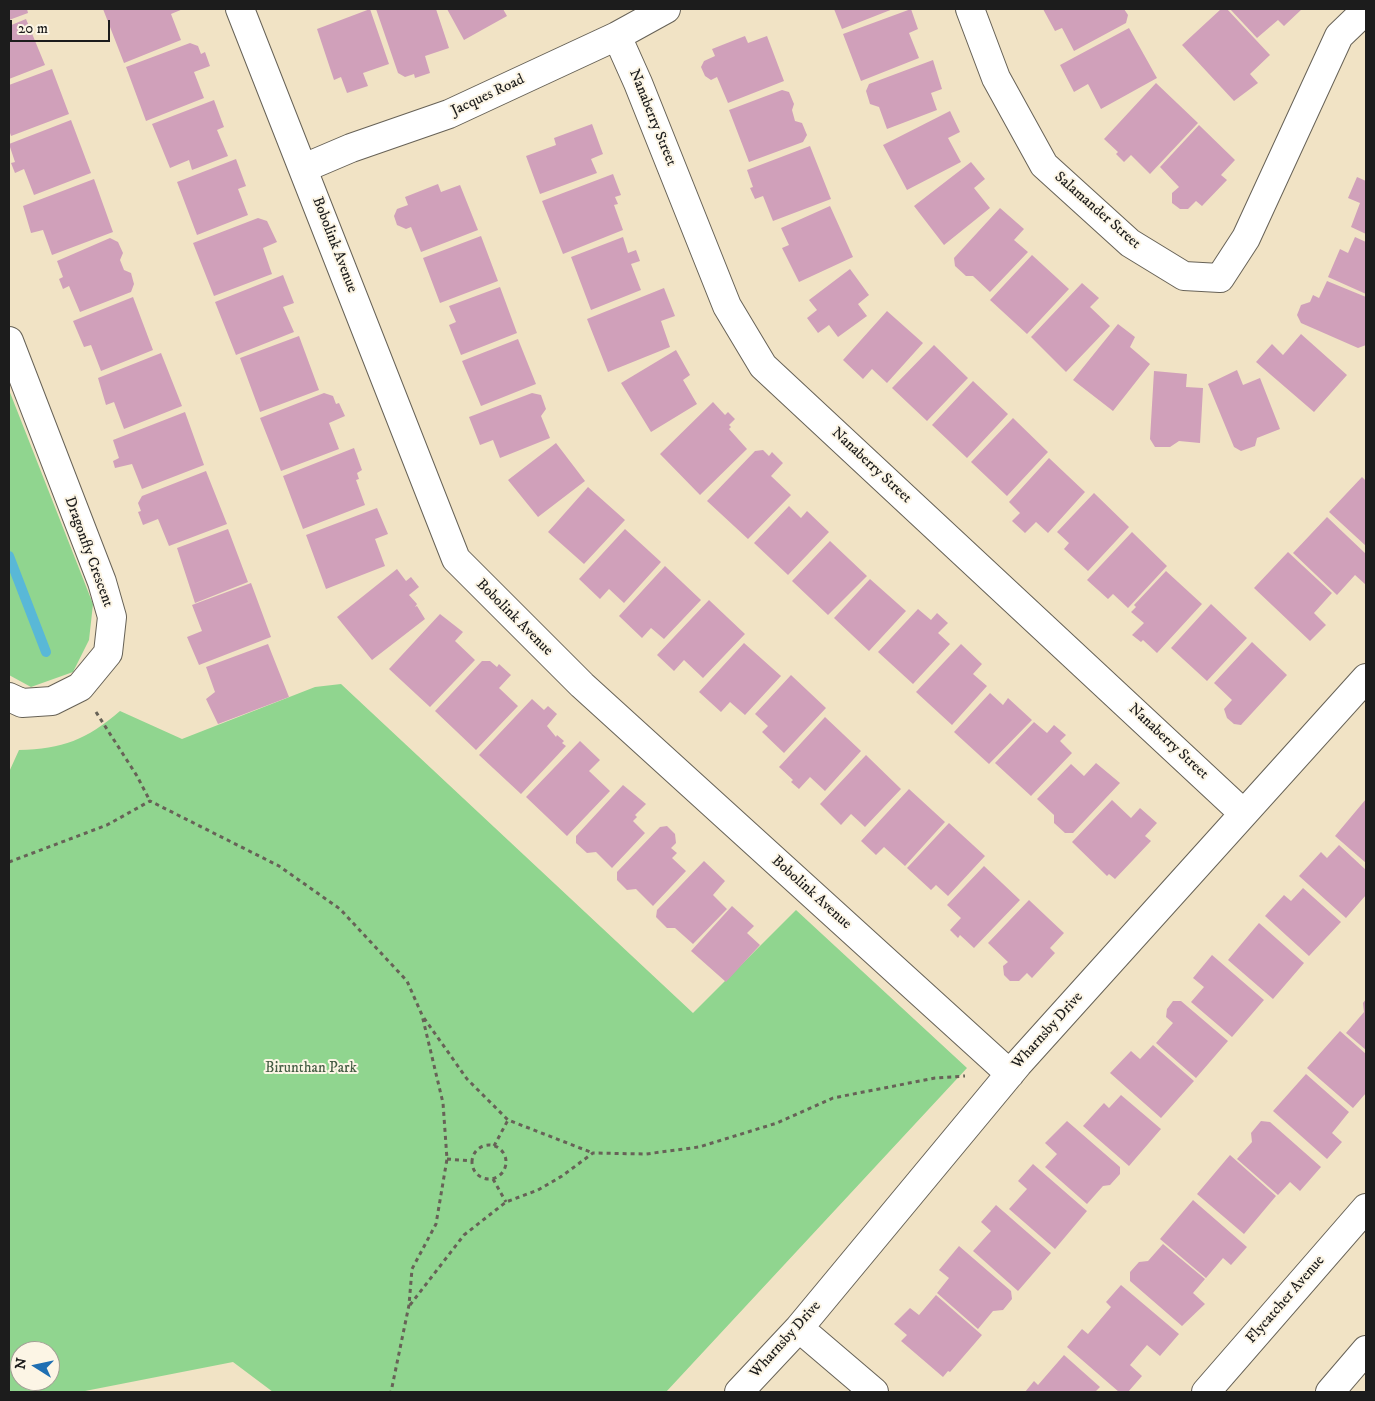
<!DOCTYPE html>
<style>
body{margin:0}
#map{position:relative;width:1375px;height:1401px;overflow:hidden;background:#f1e3c5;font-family:"IM FELL DW Pica",serif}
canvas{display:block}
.frame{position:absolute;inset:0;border:10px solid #1c1c1c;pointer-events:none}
.north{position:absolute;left:10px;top:1341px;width:50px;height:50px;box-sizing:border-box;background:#fcf5e5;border:1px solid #a29e95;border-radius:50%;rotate:280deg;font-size:14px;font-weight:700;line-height:20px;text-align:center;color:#1c1c1c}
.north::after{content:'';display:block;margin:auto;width:18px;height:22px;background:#1f6fb2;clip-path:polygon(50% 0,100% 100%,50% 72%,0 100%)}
.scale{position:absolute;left:10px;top:20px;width:100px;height:22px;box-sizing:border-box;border:2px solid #1c1c1c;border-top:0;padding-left:6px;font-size:15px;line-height:18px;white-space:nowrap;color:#1c1c1c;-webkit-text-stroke:4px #fcf5e5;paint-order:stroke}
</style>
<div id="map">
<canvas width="1375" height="1401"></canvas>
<div class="frame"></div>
<div class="north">N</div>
<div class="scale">20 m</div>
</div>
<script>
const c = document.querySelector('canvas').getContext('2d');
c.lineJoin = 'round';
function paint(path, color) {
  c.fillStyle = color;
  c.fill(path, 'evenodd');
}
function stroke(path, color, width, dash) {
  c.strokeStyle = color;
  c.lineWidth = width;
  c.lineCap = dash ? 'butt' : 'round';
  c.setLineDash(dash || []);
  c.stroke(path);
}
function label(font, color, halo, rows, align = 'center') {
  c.font = font + ' "IM FELL DW Pica",serif';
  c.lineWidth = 4;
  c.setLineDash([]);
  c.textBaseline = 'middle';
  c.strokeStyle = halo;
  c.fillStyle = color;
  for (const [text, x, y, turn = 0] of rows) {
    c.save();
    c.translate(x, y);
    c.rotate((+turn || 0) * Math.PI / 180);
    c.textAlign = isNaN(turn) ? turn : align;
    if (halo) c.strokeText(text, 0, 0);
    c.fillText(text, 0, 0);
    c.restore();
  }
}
paint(new Path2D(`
 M9 390 93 604 89 640 73 672 31 687 9 675Z
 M341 684 693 1013 796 910 967 1068 666 1392H273L233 1362 80 1392H9V772L19 750C63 749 86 740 120 711L182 739 315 687ZM20 1351H50V1381H20Z`), '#90d58f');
stroke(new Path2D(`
 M9 556 46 652`), '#59b8d7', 10);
paint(new Path2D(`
 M9 9H27L28 13 9 20Z
 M103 9H183L171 14 181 40 124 63Z
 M370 9 389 64 363 73 368 86 347 93 341 77 334 80 317 29Z
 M376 9H436L449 48 425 56 430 73 415 78 414 74 405 77 398 73Z
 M447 9H503L507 16 464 40Z
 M834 9H893L842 29Z
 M911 9 918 29 909 33 919 58 861 81 843 34Z
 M1043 9H1124L1128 15 1126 23 1074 51 1062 28 1055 31Z
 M1221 9H1227L1270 55 1250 74 1258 83 1234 101 1182 45Z
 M1230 9H1302L1284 26 1278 20 1257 38Z
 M26 19 45 65 9 79V26Z
 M1129 28 1157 78 1101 109 1088 84 1074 92 1060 65Z
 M745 36 748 43 767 36 784 81 728 103 717 77 711 80 705 76 701 67 704 61 715 56 712 49Z
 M190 43 198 46 201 54 205 52 210 66 194 72 204 98 146 121 126 67Z
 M933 60 942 89 931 93 937 110 887 129 879 107 870 104 866 91 869 84Z
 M52 69 69 114 11 136 9 130V85Z
 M1156 83 1198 123 1150 174 1131 155 1124 162 1116 154 1118 152 1104 139Z
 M782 90 789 92 794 104 792 110 795 121 802 123 807 135 803 142 749 162 729 110Z
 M214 100 224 127 217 130 228 156 192 170 189 160 170 168 152 124Z
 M950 111 960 132 948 138 961 162 907 190 883 145Z
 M71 120 91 173 34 195 24 169 15 173 11 163 15 162 9 144Z
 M592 124 603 154 591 159 597 173 540 194 526 156 556 145 554 138Z
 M1199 125 1235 160 1221 175 1227 180 1202 206 1196 201 1188 209H1180L1172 203V193L1179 187 1160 167Z
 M810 146 831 199 773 221 763 196 755 199 750 188 753 187 747 170Z
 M236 159 246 186 238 189 248 215 197 235 177 182Z
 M971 162 985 179 974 188 990 208 944 245 914 206Z
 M613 174 621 195 615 197 618 204 614 205 623 230 563 254 542 201Z
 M1357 177 1366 181V234L1351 227 1360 203 1348 198Z
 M94 179 113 232 52 255 43 230 31 233 23 206Z
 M438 184 441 192 460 185 478 230 421 252 411 227 406 229 397 225 394 216 397 209 408 205 405 197Z
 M830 206 853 257 799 282 782 248 789 245 781 228Z
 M1000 208 1024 229 1014 240 1028 252 990 292 973 276H966L955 266 954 258Z
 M258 218 267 221 277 242 263 248 272 274 214 296 193 243Z
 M481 236 498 281 440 303 423 258Z
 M623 237 628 253 636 250 640 261 631 264 641 290 591 310 571 257Z
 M1355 237 1366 242V294L1328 277 1340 249 1348 253Z
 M110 238 118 242 123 253 120 260 124 270 131 273 134 284 131 292 80 312 69 286 63 289 59 279 63 277 57 261Z
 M1032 255 1069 289 1027 334 990 300Z
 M850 269 869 295 858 304 867 316 838 337 829 325 818 333 807 318 817 310 809 300Z
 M283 275 294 303 283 307 294 332 236 355 215 302Z
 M1327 281 1366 297V345L1358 348 1301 323 1297 315 1301 305 1310 302 1313 295 1319 298Z
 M1082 283 1099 298 1090 307 1110 326 1066 372 1031 337Z
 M500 287 517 333 461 355 449 325 456 322 449 306Z
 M664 288 675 316 661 321 670 347 608 372 587 319Z
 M133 297 153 350 101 371 91 345 84 347 73 321Z
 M887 311 923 343 887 383 872 369 863 379 843 360Z
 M1118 324 1135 337 1130 347 1150 364 1113 411 1073 380Z
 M1301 334 1347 375 1314 412 1256 362 1272 344 1283 355Z
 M299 336 319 390 260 412 240 358Z
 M518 339 536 384 481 406 462 361Z
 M934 345 968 378 927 421 892 388Z
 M676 350 690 375 683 380 697 404 651 432 621 383Z
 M161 353 182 406 124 429 114 402 106 405 98 378Z
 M1237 370 1243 385 1260 378 1280 429 1257 438 1255 446 1241 451 1234 447 1208 384Z
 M1154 371 1187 374 1186 387 1203 388 1200 443 1179 441 1170 447H1155L1150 439Z
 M973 381 1008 414 967 458 932 425Z
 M324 393 333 396 336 404 339 403 345 416 329 423 339 449 281 471 260 418Z
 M532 393 541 395 546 409 541 416 550 438 500 458 493 440 480 445 469 417Z
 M713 402 725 415 728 412 735 419 729 425 731 427 729 429 747 449 700 495 660 454Z
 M185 412 204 465 142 489 132 464 115 468 113 461 119 458 113 440Z
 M1013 418 1048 452 1007 496 971 462Z
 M556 443 585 481 538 517 508 480Z
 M354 448 362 470 357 473 359 479 356 480 365 505 303 529 283 476Z
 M763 450 769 456 772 452 783 463 771 476 791 495 748 539 707 501 755 451Z
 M1049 458 1085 492 1048 533 1036 522 1025 533 1012 521 1020 513 1009 502Z
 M206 471 227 524 169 546 158 519 143 525 138 512 141 511 138 503 142 496Z
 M1362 477 1366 481V546L1329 512Z
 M588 487 625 520 584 564 548 532Z
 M1094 493 1129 527 1088 571 1064 549 1069 543 1057 532Z
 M789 506 801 518 807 511 829 532 788 575 754 543Z
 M377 508 388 534 375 539 385 566 326 589 306 535Z
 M1327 517 1366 554V585L1355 575 1337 595 1293 553Z
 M228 529 248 582 195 603 177 548Z
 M625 529 661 562 624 603 609 589 600 599 579 579Z
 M1132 532 1167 566 1128 608 1113 594 1108 599 1087 580Z
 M830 541 867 576 828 615 792 581Z
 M1288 552 1332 593 1314 613 1326 625 1310 641 1254 588Z
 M665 566 701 600 664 639 651 628 642 638 619 616Z
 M397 569 406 581 411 577 419 587 409 595 417 604 415 607 417 606 425 619 372 660 337 617Z
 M1166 571 1202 604 1157 653 1143 640 1141 642 1132 635 1144 623 1131 612 1136 607 1134 605Z
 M870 579 906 611 869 651 834 618Z
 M251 583 271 637 199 665 187 637 202 631 192 605Z
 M709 600 745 634 703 678 684 660 674 671 657 655Z
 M1211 604 1247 638 1207 681 1171 648Z
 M918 609 931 620 937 613 948 623 938 633 950 644 913 684 878 652Z
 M440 614 463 632 455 641 475 660 430 707 389 669Z
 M1252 642 1287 675 1241 725 1234 724 1227 718 1224 709 1232 700 1214 683Z
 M744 643 781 676 745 715 730 702 721 712 699 692Z
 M268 644 289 697 218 724 206 699 215 692 206 667Z
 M961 644 982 664 973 674 987 686 952 725 916 692Z
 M482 661H490L497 667 499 664 511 675 499 688 518 706 476 750 435 711Z
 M791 675 826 708 784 753 762 732 768 726 755 714Z
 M990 693 1003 705 1008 698 1032 720 989 764 954 732Z
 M532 699 544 710 548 706 557 714 547 726 556 737 557 735 564 741 562 743 566 746 521 794 479 755Z
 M825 717 861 751 825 791 810 777 799 789 791 782 793 780 779 767Z
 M1034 722 1047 733 1054 725 1066 735 1060 741 1072 753 1031 796 995 763Z
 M580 741 600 760 589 771 610 791 567 836 526 797Z
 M866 755 901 789 865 827 851 814 841 825 820 804Z
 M1096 763 1120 783 1073 833H1065L1054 823V815L1037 799 1071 764 1084 776Z
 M623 785 646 804 635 815 637 817 633 821 645 833 612 868 596 852 587 853 576 843V836Z
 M909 789 945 822 905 866 884 847 876 855 861 841Z
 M1366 799V863L1335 836Z
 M1112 800 1131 818 1140 808 1157 823 1145 836 1151 841 1115 879 1109 874 1107 876 1072 842Z
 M949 823 985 856 948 896 936 885 931 890 907 868Z
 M667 826 675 834 676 843 671 848 677 853 672 858 686 871 653 906 636 889 627 890 617 880V872L660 827Z
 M1339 845 1366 870V895L1346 918 1299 876 1321 852 1327 858Z
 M704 861 725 881 713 895 727 909 693 944 675 928H667L656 917 657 910Z
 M984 866 1020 900 974 948 960 935 958 938 950 930 961 918 947 905Z
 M1303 888 1341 922 1309 956 1265 916 1284 895 1291 901Z
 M1029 900 1064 933 1050 948 1055 953 1032 978 1027 973 1019 981H1010L1004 975 1003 966 1008 962 988 943Z
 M732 906 754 926 747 933 760 945 726 982 691 951Z
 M1259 923 1304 963 1273 999 1228 960Z
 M1212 955 1264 1000 1232 1037 1191 1002 1204 987 1193 978Z
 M1366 999V1050L1346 1033 1364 1012 1363 1003Z
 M1173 1001H1181L1228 1041 1196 1078 1156 1043 1173 1023 1166 1017 1167 1009Z
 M1340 1031 1366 1054V1093L1353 1108 1307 1068Z
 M1153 1045 1194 1081 1161 1118 1110 1073 1131 1051 1140 1059Z
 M1306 1074 1349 1112 1332 1133 1342 1142 1327 1159 1273 1111Z
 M1121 1095 1161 1129 1129 1166 1083 1126 1104 1103 1109 1108Z
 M1067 1121 1120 1167V1174L1110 1185 1103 1186 1087 1204 1045 1167 1057 1154 1045 1143Z
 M1261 1121 1270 1122 1321 1167 1300 1191 1290 1182 1278 1195 1237 1159 1252 1142 1251 1133Z
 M1230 1155 1276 1196 1244 1234 1197 1194Z
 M1033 1164 1087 1211 1055 1249 1009 1209 1027 1189 1018 1181Z
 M1193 1200 1247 1247 1231 1265 1223 1258 1206 1278 1160 1239Z
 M996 1205 1051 1253 1018 1291 973 1251 991 1231 981 1222Z
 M1163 1244 1205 1279 1193 1293 1205 1304 1182 1326 1130 1281V1272L1139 1262 1148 1261Z
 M959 1246 1011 1291 1012 1299 1003 1310 993 1311 978 1329 937 1293 949 1278 939 1270Z
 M1121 1285 1179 1334 1160 1356 1147 1345 1130 1365 1142 1376 1128 1392H1119L1067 1347 1082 1329 1088 1334 1111 1307 1106 1302Z
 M936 1295 982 1335 950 1372 948 1371 943 1377 901 1341 907 1335 894 1324 910 1308 919 1315Z
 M1064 1355 1100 1387 1095 1392H1025L1034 1381 1038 1385Z`), '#d0a0ba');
const minor = new Path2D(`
 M240 9 456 559 582 685 1010 1074
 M970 9 996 78 1044 165 1130 243 1184 276 1220 278 1246 238 1339 36 1366 10
 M617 36 638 83 727 306 763 366 1243 813
 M304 168 351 148 449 114 617 36 666 9
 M9 341 102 582 112 617 108 653 80 687 52 701 22 703 9 697
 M799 1328 874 1392
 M739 1392 799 1328 1018 1064 1366 678
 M1206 1392 1366 1208`);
const major = new Path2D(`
 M1330 1392 1366 1350`);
stroke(minor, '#676257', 30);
stroke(major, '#676257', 30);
stroke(new Path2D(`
 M96 712 137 776 150 801
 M9 862 107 825 150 801 279 866 340 909 407 981 422 1015 443 1103 447 1159 436 1224 412 1269 409 1305 391 1392
 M424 1018 467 1079 508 1120 593 1153
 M472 1162a17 17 0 1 1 34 0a17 17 0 1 1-34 0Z
 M494 1146 508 1120
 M447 1159 472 1161
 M493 1179 506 1202
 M410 1305 464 1235 506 1202 538 1190 562 1176 593 1153 646 1154 699 1147 777 1123 833 1098 935 1078 965 1076`), '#676257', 3, [4, 4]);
stroke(minor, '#fff', 28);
stroke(major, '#fff', 28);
label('15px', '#1c1c1c', '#fcf5e5', [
 ["Jacques Road",488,96,-25],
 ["Nanaberry Street",652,118,68],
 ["Salamander Street",1097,211,41],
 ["Bobolink Avenue",334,245,69],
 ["Nanaberry Street",871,466,43],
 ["Dragonfly Crescent",88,552,70],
 ["Bobolink Avenue",514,618,45],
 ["Nanaberry Street",1168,742,43],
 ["Bobolink Avenue",811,893,42],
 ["Wharnsby Drive",1048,1031,-48],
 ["Flycatcher Avenue",1286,1300,-49],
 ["Wharnsby Drive",786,1340,-48]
]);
label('15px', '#455d44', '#fcf5e5', [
 ["Birunthan Park",311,1069]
]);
</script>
